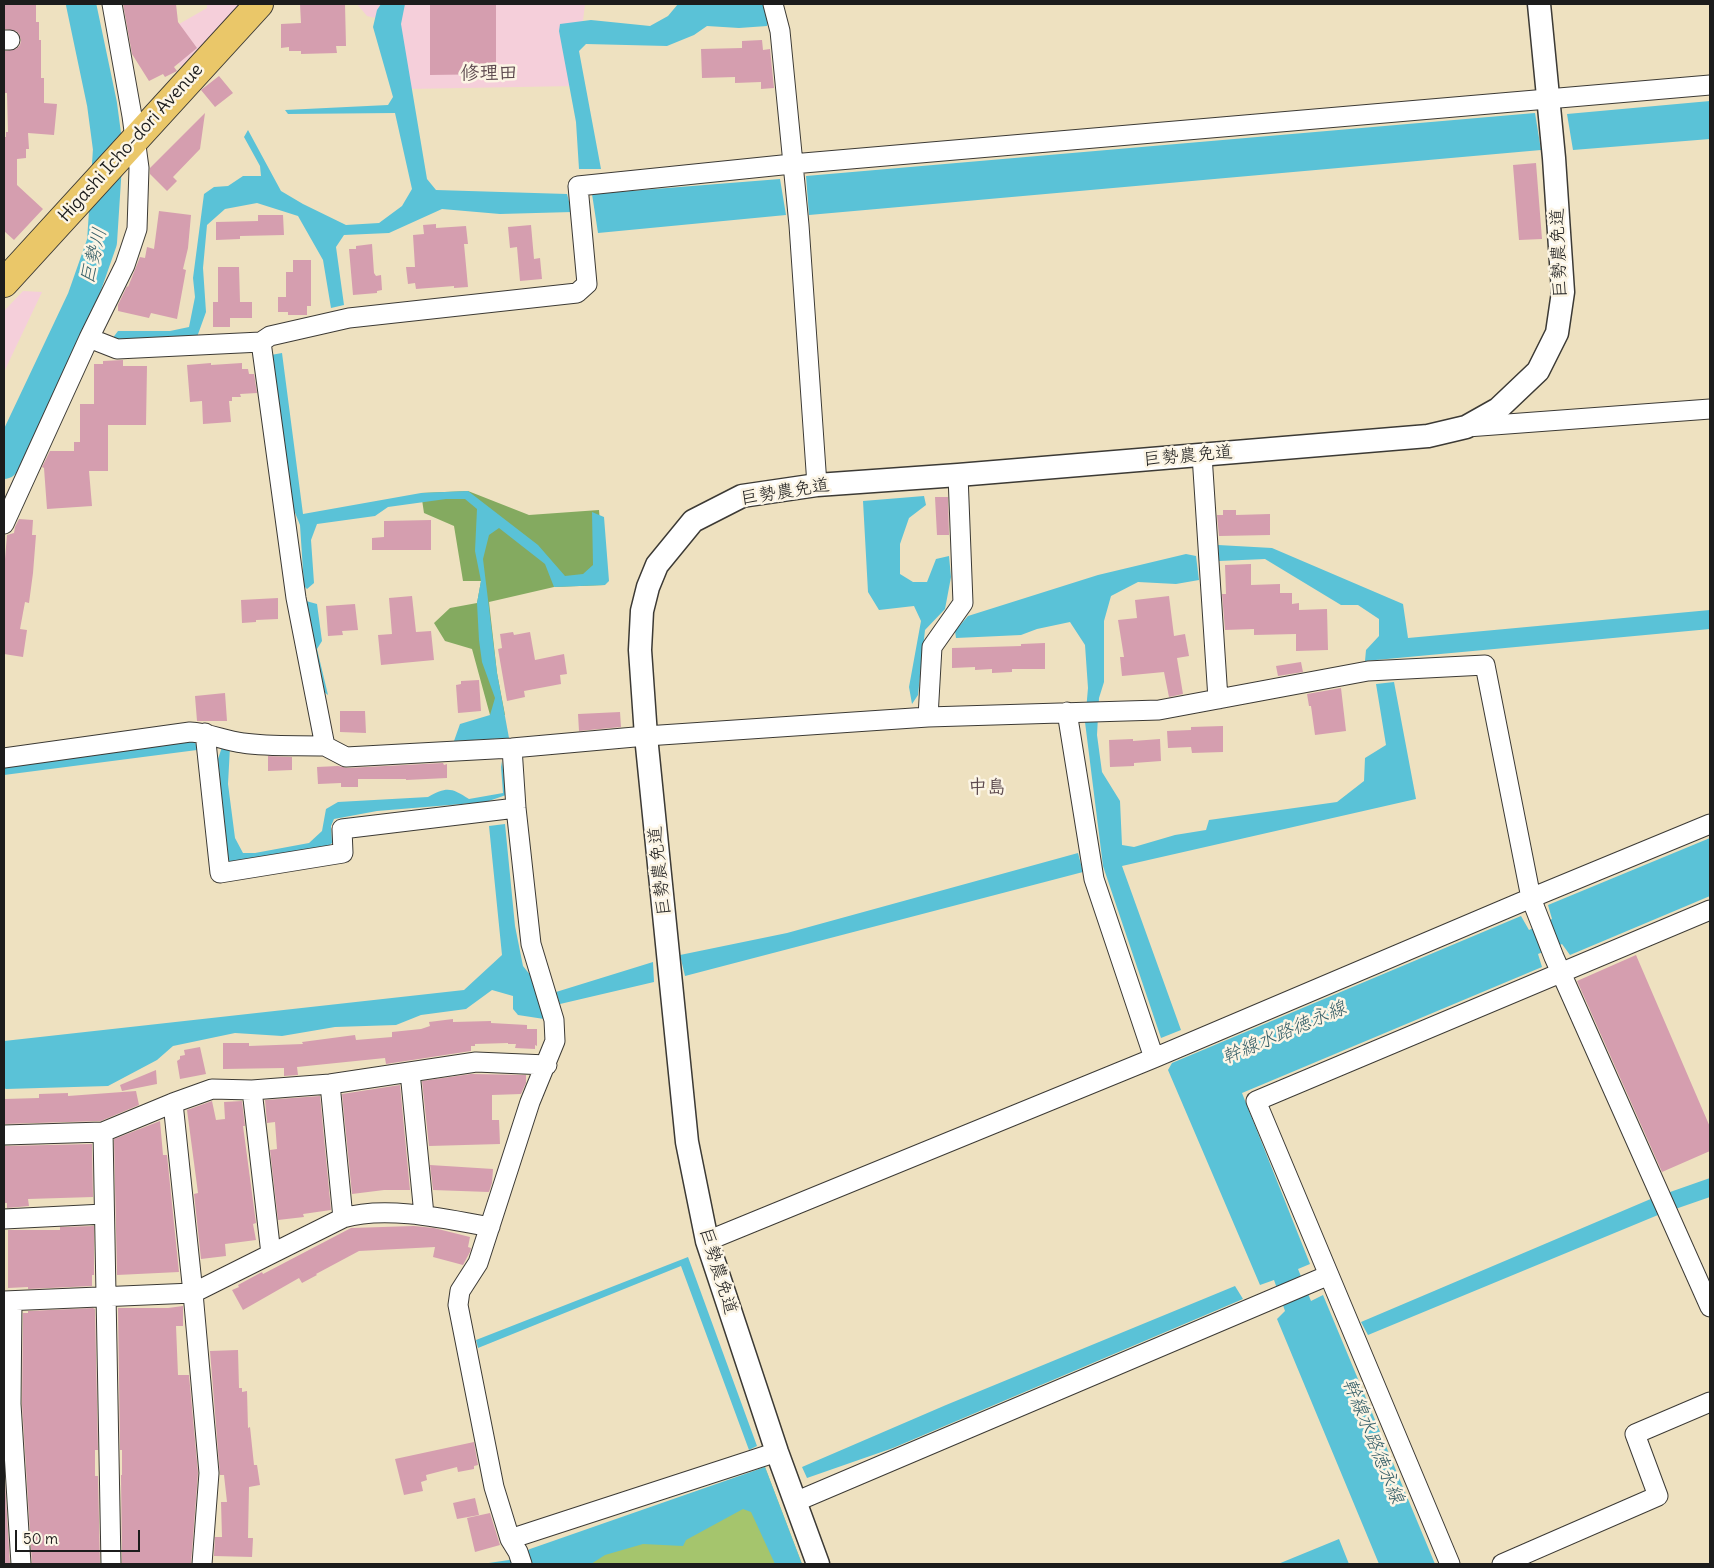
<!DOCTYPE html>
<meta charset="utf-8">
<style>
body{margin:0}
#map{position:relative;width:1714px;height:1568px;overflow:hidden;background:#eee1c0;font-family:Delius,sans-serif}
canvas{display:block}
.frame{position:absolute;inset:0;border:5px solid #1c1c1c;pointer-events:none}
.scale{position:absolute;left:15px;top:1530px;width:125px;height:22px;box-sizing:border-box;border:2px solid #1c1c1c;border-top:0;padding-left:6px;font-size:15px;line-height:18px;white-space:nowrap;color:#1c1c1c;-webkit-text-stroke:4px #fcf5e5;paint-order:stroke}
</style>
<div id="map">
<canvas width="1714" height="1568"></canvas>
<div class="frame"></div>
<div class="scale">50 m</div>
</div>
<script>
const c = document.querySelector('canvas').getContext('2d');
c.lineJoin = 'round';
function paint(path, color) {
  c.fillStyle = color;
  c.fill(path, 'evenodd');
}
function stroke(path, color, width, dash) {
  c.strokeStyle = color;
  c.lineWidth = width;
  c.lineCap = dash ? 'butt' : 'round';
  c.setLineDash(dash || []);
  c.stroke(path);
}
function label(font, color, halo, rows, align = 'center') {
  c.font = font + ' Delius,"Klee One",sans-serif';
  c.lineWidth = 5;
  c.setLineDash([]);
  c.textBaseline = 'middle';
  c.strokeStyle = halo;
  c.fillStyle = color;
  for (const [text, x, y, turn = 0] of rows) {
    c.save();
    c.translate(x, y);
    c.rotate((+turn || 0) * Math.PI / 180);
    c.textAlign = isNaN(turn) ? turn : align;
    if (halo) c.strokeText(text, 0, 0);
    c.fillText(text, 0, 0);
    c.restore();
  }
}
paint(new Path2D(`
 M207 4H242L182 68 160 35 207 8Z
 M357 4H381L375 18 367 16Z
 M398 4H585L575 86 407 89Z
 M23 291 42 292 4 372V311Z`), '#f5cfda');
paint(new Path2D(`
 M765 1467 802 1564H533Z`), '#a5c56d');
paint(new Path2D(`
 M468 491 529 515 599 510 605 585 554 587 489 602 497 673 505 715H490L472 649 445 641 434 623 450 608 477 603 481 581H463L454 526 424 513 421 493Z`), '#84aa60');
paint(new Path2D(`
 M381 4H405L401 24 427 179 436 190 567 194 572 212 500 214 442 209 389 233 344 235 336 247 344 305 331 308 323 260 298 216 257 203 225 209 207 225 203 268 206 312 197 337 112 339 118 331H170L189 327 195 297 193 278 204 194 214 187 228 186 243 176H261L260 166 244 137 248 130 281 191 303 204 346 225 379 223 402 206 412 189 395 113 288 114 285 110 388 105 393 97 373 27 377 10Z
 M678 4H764L769 17 767 26 739 28 707 26 694 35 667 46 586 44 579 51 601 169H579L576 122 559 31 560 24 591 20 650 26 668 16Z
 M1710 101V139L1573 150 1567 114Z
 M1535 113 1541 150 809 215 806 176Z
 M780 179 786 215 598 233 592 194Z
 M282 353 303 514 421 493 468 491 538 545 565 576 583 574 593 565 592 512 604 517 609 581 605 585 554 587 545 564 499 528 489 535 483 559 497 673 509 738 454 741 460 724 490 715 495 698 482 662 479 640 477 603 481 581 475 551 477 509 465 499H446L388 507 375 516 317 524 311 540 314 583 307 589 304 586 300 525 289 498 271 355Z
 M924 496 926 505 909 518 900 544V574L913 582H927L936 559 949 556 951 577 945 609 925 630 918 695 912 704 909 687 921 621 914 606 879 610 868 592 863 501Z
 M1218 545 1272 548 1403 604 1408 638 1710 610V629L1365 661 1366 650 1379 636V619L1358 605H1341L1265 559 1219 561Z
 M1186 554 1196 556 1199 580 1176 584 1138 582 1111 596 1104 621V682L1099 698 1097 735 1102 772 1120 801 1122 845 1134 847 1175 835 1206 830 1209 820 1337 802 1364 781 1365 758 1386 745 1376 684 1394 682 1416 799 1122 866 1181 1030 1161 1038 1103 866 1085 722 1088 688 1085 645 1070 622 1037 629 1021 635 956 638 955 631 968 616 1098 575Z
 M306 601 317 604 322 641 317 649 328 695 324 692Z
 M195 741 197 750 4 775V765Z
 M223 744 230 747 228 784 235 838 243 853H255L309 843 322 831 326 809 338 802 428 797C447 786 452 788 469 799L503 793 501 767 502 761 506 795 486 802 377 811 334 819 331 826 332 843 326 848 229 865 218 759Z
 M505 824 515 926 523 966 531 976 544 1019 518 1015 513 1009V996L492 990 466 1009 421 1015 396 1025 335 1027 282 1036 235 1033 173 1046 157 1060 108 1086 6 1089 4 1088V1041L464 990 502 955 489 826Z
 M1710 838V896L1570 955 1562 944 1538 954 1542 967 1242 1093 1310 1264 1298 1269 1311 1301 1323 1295 1435 1564H1379L1277 1319 1285 1311 1274 1280 1260 1285 1168 1070 1172 1063 1521 916 1529 930 1552 919 1548 905Z
 M1078 853 1083 872 685 976 680 955 787 933Z
 M653 962 654 982 560 1004 556 992Z
 M1710 1178V1197L1658 1215 1368 1335 1361 1322 1653 1198Z
 M688 1257 757 1446 749 1450 681 1266 478 1348 476 1340Z
 M1235 1286 1243 1299 893 1448 807 1478 802 1467 946 1405Z
 M765 1467 802 1564H775L751 1512 743 1509 686 1540 683 1546 643 1544 605 1555 591 1564H482L509 1560 530 1549Z
 M1339 1539 1349 1564H1278Z`), '#5ac2d7');
stroke(new Path2D(`
 M4 464 82 299 102 242 108 149 102 104 81 4`), '#5ac2d7', 30);
paint(new Path2D(`
 M4 4H36V22H39V40H41V78H44V103L57 104 54 135 28 133 29 149H26V158L17 159V185L43 209 14 240 4 231V137H6V132H8L7 93H4V51L16 49 20 45 21 40 19 34 16 31 4 29Z
 M123 4H176L178 22 197 48 174 67 177 71 165 77 163 74 149 81 132 54Z
 M300 4H345L346 46H336L337 53 301 54V51H289V47L281 48V24L301 23Z
 M430 4H496V74L430 75Z
 M762 40 763 50 770 49 774 88 761 89V82L735 83V77L702 78 701 49 742 48V41Z
 M219 76 233 93 215 107 201 90Z
 M205 113 200 149 173 177 177 181 167 191 150 174V168Z
 M1536 163 1542 239 1519 240 1513 165Z
 M159 211 191 215 188 248 183 269 186 270 177 319 151 313 149 318 118 311V305L127 286 128 287 140 257 145 258 147 247 154 249Z
 M258 215H283L284 235 240 236V239L216 240V222L258 221Z
 M436 224V228L466 226 468 244H464L468 287 454 288V286L416 289 415 283 408 284 406 267H415L413 235 424 234 423 225Z
 M531 225 534 259 540 258 542 279 520 281 517 247 510 248 508 227Z
 M372 244 374 273 376 276 381 275 382 290 377 291V293L353 295 349 249H356V246Z
 M293 260H311V306H307V315H288V312H278V297H286V272H293Z
 M218 267H239L240 302H252V318H230V327H213V302H218Z
 M123 360V366H147L146 425H108V471H89L92 506 47 509 44 468 42 467 50 451H74V442H80V404H94V364H103V361Z
 M211 363V365L242 363V369H248L249 374H254L257 393 240 394 241 397H232V401H229L231 422 203 424 202 401 190 402 187 365Z
 M935 497H948L949 535H937Z
 M1223 510H1236V515L1270 514V535L1219 536 1217 515H1223Z
 M19 519 33 520 32 535H36L33 573 29 603 25 602 20 629 27 630 23 657 4 654V571L7 535 14 533 15 527Z
 M431 520V550H372V538L384 537V521Z
 M1251 564V585L1280 584V593H1292V604L1299 603V610L1327 609 1328 650 1296 651V634L1254 635V629L1225 630 1222 594H1226L1225 565Z
 M412 596 416 632 431 631 434 660 381 665 378 635 392 634 389 598Z
 M1169 596 1174 636 1185 634 1189 656 1177 658 1183 694 1169 697 1164 672 1122 676 1120 657H1124L1118 620 1137 618 1135 600Z
 M278 598V619L256 620V622L242 623 241 600Z
 M355 604 358 630 342 631 343 635 328 636 326 606Z
 M513 632 514 635 530 632 535 660 564 654 567 674 560 675 561 684 524 691 525 697 507 701 498 649 502 648 500 634Z
 M1045 643V669H1012V672L992 673V669L975 670V667L952 668V648L1021 646V644Z
 M1301 662 1303 672 1278 676 1276 666Z
 M479 680 481 711 458 713 456 685 461 684V681Z
 M1341 688 1346 731 1315 735 1311 706H1309L1307 694Z
 M225 693 227 721H197L195 696Z
 M340 711H365L366 733 340 732Z
 M620 712 621 727 579 731 578 714Z
 M1223 726V752L1192 753 1191 747 1168 748 1167 731 1191 730V727Z
 M1133 739V741L1160 739 1161 761 1134 763V766L1110 767 1109 740Z
 M268 756 292 757V770L268 771Z
 M443 763 444 765 447 764V778L406 780V779H358V787H341V783L318 784 317 767 338 766 347 768Z
 M1636 955 1710 1127V1151L1662 1172 1577 981Z
 M453 1019V1022L491 1021V1023L527 1025V1029H537V1046L535 1045V1049L515 1048 516 1044H508V1043L475 1044V1046H471V1051L386 1064 385 1058 297 1067 298 1075 284 1076V1068L223 1069V1043H249V1046L303 1044 302 1042 355 1035 356 1040 392 1037V1032L421 1029 430 1026 429 1022Z
 M200 1047 206 1074 180 1079 177 1061 180 1059V1056L185 1055 184 1050Z
 M156 1070 157 1084 122 1091 120 1085Z
 M471 1074 526 1075V1083L521 1094 492 1095V1120H499L500 1144 429 1146 422 1081Z
 M400 1085 410 1190H384L352 1194 342 1094Z
 M136 1091 139 1105 101 1121 4 1124V1099L39 1098V1094L68 1093V1096Z
 M320 1096 331 1210 303 1214 304 1217 278 1220 270 1150 277 1149 275 1122 267 1123 265 1100Z
 M212 1101 216 1120 225 1119 224 1102 242 1101 245 1126H243L256 1223 253 1224 256 1240 225 1244 226 1256 201 1259 194 1194 198 1193 187 1110Z
 M160 1121 163 1155H167L179 1272 117 1275 114 1139Z
 M92 1144 93 1197 28 1199 29 1206 7 1208V1203H4V1146Z
 M430 1165 493 1169 492 1183 489 1192 433 1190Z
 M94 1226V1275H92V1286L28 1289V1287L8 1288V1230H60V1227Z
 M414 1226 434 1228 470 1237 468 1247 471 1248 470 1252 463 1265 433 1257 435 1247 359 1251 316 1274 317 1275 302 1283 299 1278 243 1310 232 1290 239 1287 238 1285 262 1272 263 1274 351 1228Z
 M183 1306V1326H176L178 1375H189L198 1473 191 1564H122L121 1475H122V1450H120L118 1308H168Z
 M93 1308 95 1309 98 1450H95V1476H98L100 1564H32L22 1404 23 1313H28V1311Z
 M238 1350 239 1388H242V1392L247 1391 248 1428 250 1427 254 1465H257L260 1485 249 1487 248 1538H253L252 1557 214 1556 215 1537H222L221 1502H227L224 1475H220L210 1351Z
 M474 1442 478 1465 474 1466V1469L458 1472 457 1467 426 1475 427 1480 421 1482 423 1491 404 1495 395 1459Z
 M4 1482H5L10 1564H4Z
 M475 1498 479 1515 457 1519 453 1503Z
 M490 1513 500 1545 475 1552 467 1518Z`), '#d59eaf');
const minor = new Path2D(`
 M773 4 780 31 799 225 817 485
 M4 40H10
 M89 338 117 349 261 342 270 336 349 318 577 293 587 284 578 186 792 164 1710 85
 M261 342 296 598 325 746 346 757 512 748 646 736 928 717 1159 710 1368 671 1485 665 1531 898 1554 957 1710 1307
 M1467 427 1710 409
 M1202 455 1218 699
 M4 524 89 338 125 265 137 229 139 168 132 116 112 4
 M1067 712 1094 879 1154 1058
 M928 717 932 647 963 603 958 475
 M205 733 220 873 343 853 342 829 516 808
 M512 748 516 808 531 944 554 1020 555 1041 530 1102 478 1263 460 1291 458 1305 494 1487 510 1539 518 1552 522 1564
 M4 758 190 732C210 733 224 741 243 743 270 747 298 745 325 746
 M410 1072 424 1215
 M330 1084 343 1218
 M252 1090 271 1254
 M173 1103 193 1293 209 1473 202 1564
 M103 1132 111 1564
 M4 1135 103 1132 173 1103 212 1089 252 1090 330 1084 476 1062 547 1065
 M4 1219 104 1214
 M707 1241 1154 1058 1531 898 1710 824
 M4 1301 193 1293 343 1218C386 1205 447 1219 490 1227
 M12 1301 11 1404 21 1564
 M795 1502 1329 1275
 M510 1539 777 1452
 M1450 1564 1256 1101 1710 910
 M1502 1564 1658 1496 1635 1434 1710 1402`);
const tertiary = new Path2D(`
 M818 1564 777 1452 707 1241 687 1142 646 736 640 650 642 611 648 587 657 565 693 521 742 496 817 485 958 475 1428 436 1466 427 1498 409 1538 371 1557 333 1563 292 1554 158 1539 4`);
const primary = new Path2D(`
 M4 283 259 4`);
stroke(minor, '#3c3a35', 21);
stroke(tertiary, '#3c3a35', 25);
stroke(primary, '#3c3a35', 30);
stroke(minor, '#fff', 19);
stroke(tertiary, '#fff', 22);
stroke(primary, '#eac769', 28);
label('18px', '#1c1c1c', '#fcf5e5', [
 ["Higashi Icho-dori Avenue",131,143,-48],
 ["巨勢農免道",1559,253,-92],
 ["巨勢農免道",1188,456,-5],
 ["巨勢農免道",785,492,-9],
 ["巨勢農免道",660,871,-96],
 ["巨勢農免道",718,1271,73]
]);
label('bold 19px', '#5d4a4f', '#fcf5e5', [
 ["修理田",489,74],
 ["中島",987,788]
]);
label('italic 19px', '#355e67', '#fcf5e5', [
 ["巨勢川",94,256,-76],
 ["幹線水路徳永線",1284,1033,-23],
 ["幹線水路徳永線",1373,1441,68]
]);
</script>
